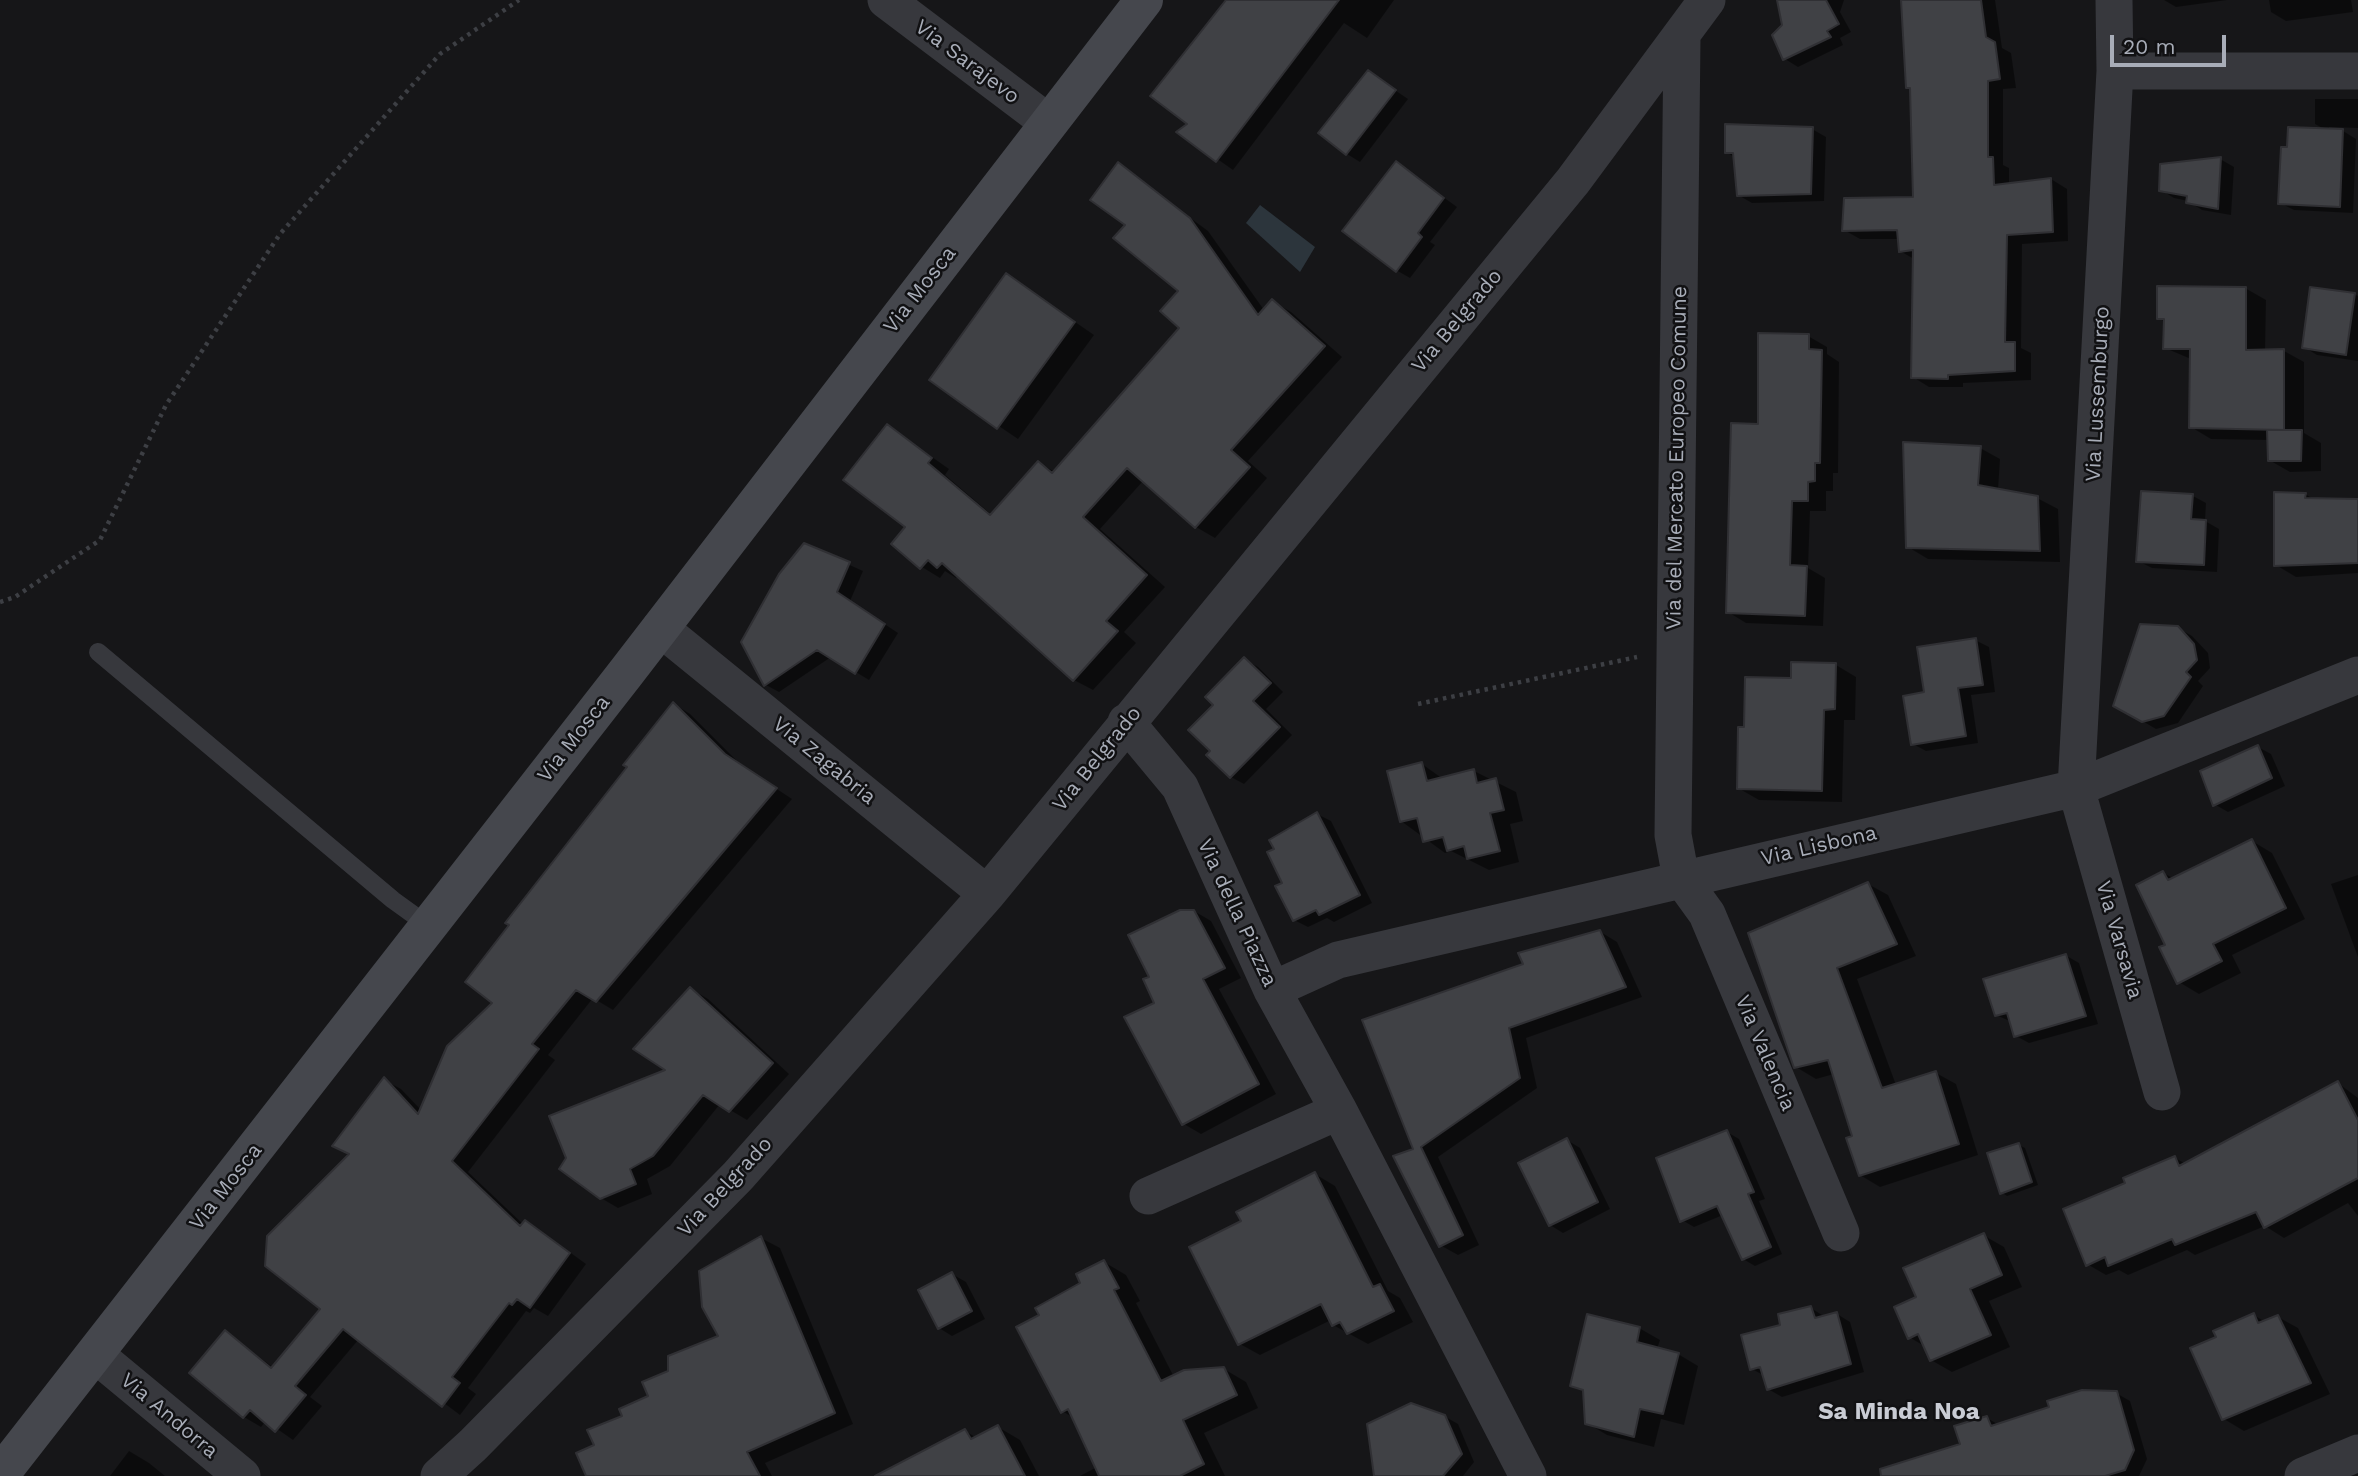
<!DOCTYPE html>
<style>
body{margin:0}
#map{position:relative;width:2358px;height:1476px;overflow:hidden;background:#161618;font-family:"Work Sans",sans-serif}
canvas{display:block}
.scale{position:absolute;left:2110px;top:35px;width:116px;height:32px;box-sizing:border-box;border:4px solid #a8adb8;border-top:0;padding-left:9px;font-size:21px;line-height:24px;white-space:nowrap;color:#a8adb8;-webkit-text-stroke:5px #111113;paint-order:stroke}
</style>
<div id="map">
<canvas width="2358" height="1476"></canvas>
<div class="scale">20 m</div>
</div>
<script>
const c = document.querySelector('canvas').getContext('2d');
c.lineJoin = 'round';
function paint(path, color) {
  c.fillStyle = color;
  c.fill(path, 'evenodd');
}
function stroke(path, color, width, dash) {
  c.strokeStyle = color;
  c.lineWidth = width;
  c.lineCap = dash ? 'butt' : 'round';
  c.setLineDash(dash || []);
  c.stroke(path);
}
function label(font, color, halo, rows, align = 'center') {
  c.font = font + ' "Work Sans",sans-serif';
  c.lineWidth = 5;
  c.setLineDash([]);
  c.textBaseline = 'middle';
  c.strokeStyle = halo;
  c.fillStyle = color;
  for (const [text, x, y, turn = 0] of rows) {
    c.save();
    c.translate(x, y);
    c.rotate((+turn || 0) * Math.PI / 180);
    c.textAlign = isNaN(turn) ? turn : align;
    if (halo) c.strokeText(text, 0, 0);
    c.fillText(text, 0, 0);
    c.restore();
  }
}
paint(new Path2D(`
 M1260 205 1315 247 1300 272 1246 223Z`), '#2c353c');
paint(new Path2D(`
 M1228 0H1394L1367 38 1344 23 1233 170 1179 132 1190 124Z
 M1779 0H1844L1840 12 1851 32 1840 38 1843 45 1798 67 1785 59 1784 25Z
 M1903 0H1995L2002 48 2011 53 2016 88 2003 89V165L2009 168V184L2051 179 2067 189 2068 241 2022 244 2021 348 2031 353V380L1963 383V387H1929L1913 377 1914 259 1900 251 1899 239H1860L1844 230 1915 199 1911 89 1908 87Z
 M2164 0H2227L2176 7Z
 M2269 0H2351L2353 12 2286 21 2271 12Z
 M1368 72 1408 99 1360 162 1347 154Z
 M2315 99H2358V128L2329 127V130L2343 131 2356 139 2353 213 2294 210 2280 203 2326 130 2315 124Z
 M1812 129 1826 137 1824 201 1752 203 1738 195 1736 158 1726 152Z
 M2220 159 2234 167 2231 215 2202 210 2188 201 2174 198 2161 190Z
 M1396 163 1457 207 1430 242 1435 245 1410 278 1396 270Z
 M1118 165 1208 231 1264 310 1272 301 1291 312 1342 357 1248 461 1267 478 1215 538 1196 527 1143 481 1100 529 1165 587 1124 632 1136 643 1093 690 1074 680 958 575 956 578 945 571 940 578 922 567 908 527 888 426 949 469 945 475 992 515 1039 463 1055 472 1182 328 1180 291 1127 224Z
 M1007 275 1094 335 1018 439 931 380Z
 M2245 288 2266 300 2265 352 2284 351 2304 362V433L2321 443V471L2290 472 2269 460V440L2211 439 2191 427V359L2165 348V322L2159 318Z
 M2354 294 2358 296V361L2317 355 2304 347Z
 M1808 336 1827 347V354L1839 362 1838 473H1833V491H1826V511H1810L1808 568 1825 578 1823 626 1746 623 1728 612 1759 426Z
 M1980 448 2000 459 1998 490 2037 498 2058 509 2060 562 1928 559 1908 547Z
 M2305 494 2315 500H2358V573L2296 577 2276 565Z
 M2193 496 2206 503 2205 521 2219 529 2217 572 2152 568 2138 561Z
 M805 545 863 571 850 601 898 633 869 680 831 657 779 692 766 685Z
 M2178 628 2192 636 2208 653 2210 668 2198 681 2203 686 2178 723 2156 729 2115 705Z
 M1975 640 1989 647 1995 692 1971 695 1978 743 1926 751 1913 744 1926 693Z
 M1244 659 1258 667 1283 692 1266 709 1292 735 1244 784 1231 777 1215 705Z
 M1836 665 1856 677 1855 720H1844L1842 802 1759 800 1738 788 1746 729 1792 680Z
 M674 704 690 714 742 766 792 799 613 1010 593 998 548 1055 555 1060 468 1172 524 1225 525 1222 542 1232 586 1264 548 1316 534 1308 530 1313 526 1311 468 1388 476 1394 460 1415 359 1339 310 1397 322 1406 293 1440 266 1421 261 1427 244 1417 191 1373 225 1332 274 1368 323 1308 351 1154 384 1080 401 1089 422 1111 495 1003 630 767Z
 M2258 747 2271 754 2285 786 2228 812 2214 804Z
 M1422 764 1443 779 1474 771 1516 792 1523 821 1510 824 1519 862 1489 870 1451 851 1445 853 1401 821Z
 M1317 814 1331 821 1372 903 1334 922 1327 918 1308 927 1294 920 1276 850Z
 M2252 841 2272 853 2305 919 2232 955 2241 973 2199 994 2179 982 2168 946 2163 873 2175 879Z
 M2358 875V957L2331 884Z
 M1868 884 1888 895 1916 956 1857 979 1896 1085 1936 1073 1956 1084 1978 1155 1880 1187 1860 1175 1854 1137 1834 1074 1816 1079 1796 1067Z
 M1194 911 1211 921 1241 978 1219 989 1276 1094 1201 1134 1184 1124 1151 978Z
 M1599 931 1617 942 1642 997 1526 1038 1537 1088 1438 1157 1479 1245 1458 1255 1440 1245 1415 1150 1525 965Z
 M2065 955 2079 963 2098 1024 2029 1043 2016 1036 2012 1022 1996 1015Z
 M691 989 708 999 789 1074 747 1120 720 1104 670 1166 647 1179 652 1194 618 1208 601 1198 669 1070Z
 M2338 1083 2358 1098V1216L2348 1203 2284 1238 2265 1226 2195 1255 2187 1250 2128 1275 2119 1270 2106 1275 2087 1264 2127 1184 2175 1158 2186 1164Z
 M1727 1132 1739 1139 1765 1199 1759 1201 1782 1254 1755 1266 1743 1259 1723 1215 1694 1227 1682 1220Z
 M1567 1140 1580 1148 1610 1209 1563 1233 1550 1225Z
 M2019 1145 2025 1148 2038 1185 2007 1196 2001 1192Z
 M1315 1174 1335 1186 1388 1291 1400 1298 1413 1322 1368 1344 1333 1325 1331 1320 1260 1355 1240 1344 1243 1222Z
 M1983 1235 2004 1247 2022 1287 1989 1301 2010 1347 1952 1372 1931 1360 1926 1347 1909 1337 1918 1298Z
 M761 1238 780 1248 853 1424 765 1463 772 1476H588L596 1446 624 1417 650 1397 670 1372 721 1336Z
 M1104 1262 1126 1275 1140 1301 1136 1303 1174 1377 1224 1369 1246 1382 1258 1408 1204 1433 1225 1476H1080L1097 1467 1074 1418 1062 1411 1041 1316 1083 1284Z
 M952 1274 966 1282 985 1319 952 1336 939 1328Z
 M1811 1308 1825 1317 1837 1314 1850 1322 1864 1372 1782 1397 1768 1389 1765 1376 1752 1369 1783 1326Z
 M2254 1315 2265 1322 2278 1317 2298 1328 2330 1394 2244 1431 2224 1419 2218 1338Z
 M1639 1328 1660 1340 1657 1349 1678 1354 1698 1366 1684 1425 1661 1419 1654 1447 1607 1435 1587 1423 1585 1392 1572 1385Z
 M2116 1393 2130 1401 2147 1459 2139 1476H1938L1987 1418 1999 1425Z
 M1444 1416 1458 1424 1474 1462 1463 1476H1381Z
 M998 1427 1020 1440 1039 1476H879L965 1431 977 1438Z
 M129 1451 149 1463 165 1476H110Z`), '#0007');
const building = new Path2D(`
 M1226 0H1339L1216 162 1176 132 1187 124 1150 96Z
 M1777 0H1826L1839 24 1827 31 1831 37 1783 60 1772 35 1782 25Z
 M1901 0H1981L1986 37 1995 42 2000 79 1988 81V157H1993L1994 185 2051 178 2053 232 2007 235 2005 342H2015V371L1948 375V379L1911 378 1913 250 1899 252 1897 230 1842 231 1844 198 1913 197 1910 88H1906Z
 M1368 70 1396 90 1346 155 1318 133Z
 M1725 124 1813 127 1811 194 1737 196 1733 153H1725Z
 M2288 127 2343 129 2340 207 2278 204 2281 147H2287Z
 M2221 157 2218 209 2186 203 2187 196 2159 191 2160 164Z
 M1396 161 1444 198 1418 233 1422 237 1396 272 1342 231Z
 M1118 162 1190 218 1258 315 1272 299 1325 346 1231 450 1250 467 1195 528 1127 468 1083 517 1147 575 1106 621 1118 631 1073 681 942 563 937 568 928 560 920 569 891 544 905 527 843 480 887 424 932 458 928 463 990 515 1038 461 1052 473 1179 328 1160 311 1178 291 1113 238 1125 225 1090 200Z
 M1006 273 1075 322 997 429 929 380Z
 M2157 286 2246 287V350L2284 349V430L2189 428 2190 349H2163L2164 319H2157Z
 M2310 287 2355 293 2346 355 2302 348Z
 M1758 333 1809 334V349L1822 350 1820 463H1815V481L1808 482V501H1792L1790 565 1807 566 1805 616 1726 613 1731 423 1758 424Z
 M2267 430H2302L2301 461H2268Z
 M1903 442 1981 446 1978 485 2038 496 2040 551 1906 548Z
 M2141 491 2193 494 2191 519 2206 520 2204 565 2136 562Z
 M2274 492 2306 493 2305 498 2358 499V563L2274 566Z
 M804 543 850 562 837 592 885 624 855 674 817 650 764 686 741 642 779 574Z
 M2140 624 2178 626 2194 644 2197 660 2186 672 2191 677 2164 716 2142 722 2113 706Z
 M1976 638 1983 685 1958 688 1966 736 1911 745 1903 696 1924 692 1917 647Z
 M1244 657 1271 683 1253 701 1280 727 1230 778 1206 755 1210 751 1188 730 1213 705 1205 697Z
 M1791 662 1836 663 1835 709 1824 710 1822 791 1737 789 1738 727H1744L1745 677 1791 678Z
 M673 702 725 754 777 788 596 1002 576 990 532 1044 539 1049 452 1161 520 1226 525 1220 570 1253 530 1308 517 1299 512 1305 509 1303 452 1377 460 1383 442 1407 343 1329 295 1386 306 1395 275 1432 250 1410 243 1418 189 1373 225 1330 271 1368 320 1309 265 1266 267 1236 349 1154 332 1146 384 1077 418 1114 447 1046 492 1003 465 982 509 925 505 923 627 767 623 765Z
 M2258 745 2272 778 2213 806 2200 771Z
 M1422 762 1427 781 1474 769 1477 783 1496 778 1504 810 1490 813 1500 851 1467 859 1464 846 1447 851 1443 837 1423 842 1417 818 1400 822 1387 771Z
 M1317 812 1360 895 1319 915 1316 910 1293 921 1275 886 1282 883 1267 852 1274 849 1269 840Z
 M2252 839 2286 908 2213 944 2222 961 2177 984 2159 947 2165 945 2136 885 2163 871 2168 880Z
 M1868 882 1897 944 1837 968 1882 1088 1936 1071 1959 1144 1859 1176 1846 1138 1852 1136 1828 1060 1794 1068 1748 933Z
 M1180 910H1194L1225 968 1203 979 1259 1084 1182 1125 1124 1017 1154 1003 1143 979 1149 977 1128 935Z
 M1600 930 1626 987 1509 1028 1520 1078 1421 1147 1463 1235 1439 1247 1393 1156 1413 1149 1362 1020 1523 964 1518 953Z
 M2066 954 2086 1016 2014 1037 2007 1013 1995 1016 1983 979Z
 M690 987 773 1063 729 1112 703 1095 653 1156 630 1169 636 1184 600 1199 559 1169 566 1158 549 1116 665 1070 633 1049Z
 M2338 1081 2358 1120V1178L2264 1228 2256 1212 2175 1245 2172 1239 2108 1266 2105 1257 2086 1266 2063 1209 2125 1183 2123 1178 2175 1156 2179 1166Z
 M1727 1130 1754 1192 1748 1194 1771 1247 1742 1260 1717 1206 1680 1222 1656 1158Z
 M1567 1138 1598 1202 1549 1226 1518 1163Z
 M2019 1143 2032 1182 2000 1194 1987 1153Z
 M1315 1172 1373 1287 1380 1284 1394 1311 1347 1334 1340 1322 1332 1326 1321 1304 1238 1345 1189 1247 1241 1221 1236 1212Z
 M1984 1233 2002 1275 1970 1289 1991 1335 1930 1361 1918 1334 1908 1339 1894 1307 1916 1297 1903 1268Z
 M761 1236 835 1413 747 1452 760 1476H586L576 1453 594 1445 587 1430 622 1416 619 1409 648 1396 642 1382 668 1371V1356L718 1336 702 1307 699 1271Z
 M1104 1260 1119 1288 1114 1290 1161 1381 1184 1370 1224 1367 1237 1395 1183 1420 1204 1464 1180 1476H1099L1068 1409 1061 1413 1016 1327 1039 1315 1035 1308 1080 1283 1076 1274Z
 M952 1272 972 1311 938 1329 918 1290Z
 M1811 1306 1815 1318 1837 1312 1851 1364 1767 1390 1760 1367 1750 1370 1741 1335 1780 1325 1778 1314Z
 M2254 1313 2258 1323 2278 1315 2311 1383 2222 1420 2190 1348 2216 1337 2213 1331Z
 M1587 1314 1640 1327 1637 1342 1679 1353 1663 1414 1640 1409 1634 1437 1585 1424 1583 1390 1570 1386Z
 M2082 1390 2117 1391 2134 1450 2125 1470 2105 1476H1881L1880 1469 1960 1444 1954 1426 1987 1416 1991 1426 2049 1407 2047 1401Z
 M1411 1403 1445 1415 1462 1454 1443 1476H1374L1367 1424Z
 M998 1425 1025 1476H875L965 1429 971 1439Z`);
paint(building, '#404145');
stroke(building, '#303034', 2);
stroke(new Path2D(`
 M0 602 15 597 100 540 166 405 280 234 440 54 519 0
 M1418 704 1637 657`), '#3d3f44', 4.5, [3.5, 5]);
stroke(new Path2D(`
 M98 652 393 900 429 926`), '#37383d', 18);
stroke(new Path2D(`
 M886 0 1049 123
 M2114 0 2115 71 2076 788 2162 1092
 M1682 38 1673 835 1681 878 1707 914 1841 1233
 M2115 71H2358
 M660 628 987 894
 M1126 722 1180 787 1272 990 1339 1111 1528 1476
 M1272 990 1338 960 2076 788 2358 675
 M1148 1196 1339 1111
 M96 1355 242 1476
 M439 1476 473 1445 738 1176 987 894 1573 181 1707 0
 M2303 1476 2358 1453`), '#37383d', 37);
stroke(new Path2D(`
 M0 1475 625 674 1144 0`), '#45474d', 38);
label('21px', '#a8adb8', '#111113', [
 ["Via Sarajevo",967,62,37],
 ["Via Mosca",920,290,-52],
 ["Via Belgrado",1457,321,-50],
 ["Via Lussemburgo",2098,394,-87],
 ["Via del Mercato Europeo Comune",1677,458,-89],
 ["Via Mosca",574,739,-52],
 ["Via Belgrado",1097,759,-51],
 ["Via Zagabria",824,761,39],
 ["Via Lisbona",1819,846,-13],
 ["Via della Piazza",1237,913,65],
 ["Via Varsavia",2119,940,74],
 ["Via Valencia",1765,1053,67],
 ["Via Mosca",226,1187,-52],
 ["Via Belgrado",725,1187,-47],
 ["Via Andorra",169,1416,40]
]);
label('bold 24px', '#c9ccd4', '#111113', [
 ["Sa Minda Noa",1899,1412]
]);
</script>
